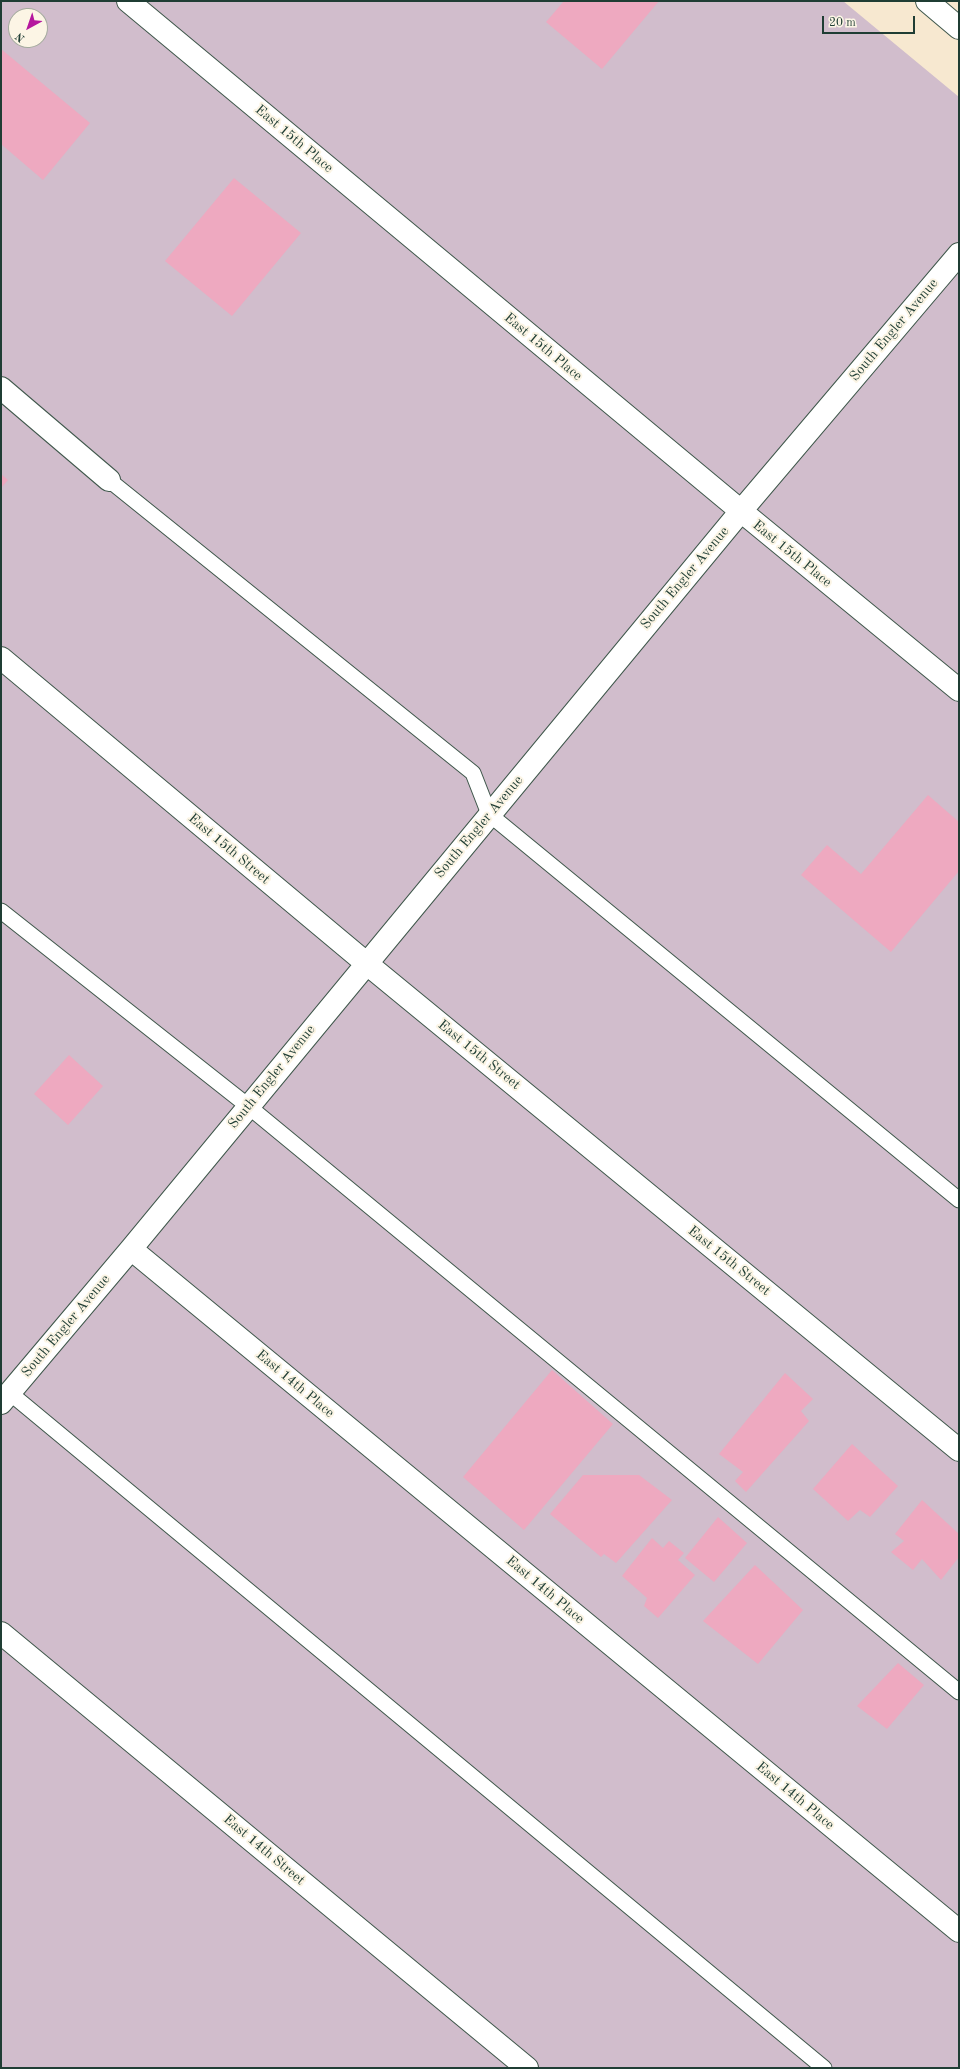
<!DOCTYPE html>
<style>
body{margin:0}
#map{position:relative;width:960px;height:2069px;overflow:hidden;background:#f7e8d0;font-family:"Old Standard TT",serif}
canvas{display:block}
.frame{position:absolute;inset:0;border:2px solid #1f3d34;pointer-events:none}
.north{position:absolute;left:8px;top:8px;width:40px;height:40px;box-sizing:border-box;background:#fcf5e5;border:1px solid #a4ab9e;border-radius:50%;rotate:220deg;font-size:11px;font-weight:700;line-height:16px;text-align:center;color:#1f3d34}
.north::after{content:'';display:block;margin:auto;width:14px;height:18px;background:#b5179e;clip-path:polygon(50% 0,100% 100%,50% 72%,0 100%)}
.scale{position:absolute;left:822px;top:16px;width:93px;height:18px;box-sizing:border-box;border:2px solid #1f3d34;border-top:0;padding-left:5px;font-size:12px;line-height:14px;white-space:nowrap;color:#1f3d34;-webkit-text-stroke:3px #fcf5e5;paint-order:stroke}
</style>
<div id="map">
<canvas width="960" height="2069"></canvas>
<div class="frame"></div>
<div class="north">N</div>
<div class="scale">20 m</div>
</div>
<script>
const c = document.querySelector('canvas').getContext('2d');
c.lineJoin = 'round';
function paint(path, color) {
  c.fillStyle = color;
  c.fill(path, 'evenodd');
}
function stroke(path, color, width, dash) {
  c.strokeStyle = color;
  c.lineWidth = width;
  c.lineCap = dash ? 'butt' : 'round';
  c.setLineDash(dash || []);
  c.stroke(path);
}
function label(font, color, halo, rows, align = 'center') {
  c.font = font + ' "Old Standard TT",serif';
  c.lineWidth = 4;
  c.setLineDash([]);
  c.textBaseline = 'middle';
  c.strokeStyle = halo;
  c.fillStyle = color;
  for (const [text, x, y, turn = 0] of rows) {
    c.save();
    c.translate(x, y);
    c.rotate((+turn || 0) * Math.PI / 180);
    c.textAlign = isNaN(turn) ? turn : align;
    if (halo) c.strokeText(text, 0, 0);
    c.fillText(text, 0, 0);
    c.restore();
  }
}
paint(new Path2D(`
 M1 1H843L959 97V2068H1ZM16 16H40V40H16Z`), '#d1bdcc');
paint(new Path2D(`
 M564 1H659L602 69 546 22Z
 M1 49 90 123 43 180 1 144Z
 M234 178 301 233 232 316 165 261Z
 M1 474 8 480 1 488Z
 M928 795 959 822V871L891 952 801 875 827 845 861 874Z
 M69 1055 103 1086 68 1125 34 1094Z
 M552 1370 613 1424 524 1530 463 1477Z
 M785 1373 813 1399 801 1411 809 1421 746 1492 735 1481 743 1472 719 1454Z
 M852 1444 898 1486 870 1517 860 1510 848 1521 813 1489Z
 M583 1475H639L672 1500 616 1563 604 1554 601 1557 550 1514Z
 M922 1500 959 1534V1557L941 1580 922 1559 913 1570 891 1552 904 1541 895 1534Z
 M718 1517 747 1543 714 1582 685 1558Z
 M652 1538 663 1548 669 1541 684 1553 678 1560 695 1575 658 1618 644 1606 647 1598 622 1576Z
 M755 1565 803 1610 758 1664 703 1621Z
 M898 1663 924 1685 887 1729 857 1706Z`), '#eea9c0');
const lane = new Path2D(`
 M109 480 473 773 489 814 959 1200
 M1 911 248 1106 959 1692
 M10 1393 824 2068`);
const street = new Path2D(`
 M128 1 741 511 959 690
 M1 388 109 480
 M1 658 366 963 959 1450
 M131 1249 959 1931
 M1 1403 131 1249 741 511 959 254
 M1 1633 527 2068`);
const highway = new Path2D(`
 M927 1 959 28`);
stroke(lane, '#3f574b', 17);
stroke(street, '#3f574b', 24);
stroke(highway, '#3f574b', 24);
stroke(lane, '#fff', 15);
stroke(street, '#fff', 22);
stroke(highway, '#fff', 22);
label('14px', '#1f3d34', '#fcf5e5', [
 ["East 15th Place",294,139,40],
 ["South Engler Avenue",894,330,-50],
 ["East 15th Place",543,347,40],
 ["East 15th Place",792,554,39],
 ["South Engler Avenue",685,578,-50],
 ["South Engler Avenue",479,827,-50],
 ["East 15th Street",229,849,40],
 ["East 15th Street",479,1055,39],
 ["South Engler Avenue",272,1077,-51],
 ["East 15th Street",729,1261,39],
 ["South Engler Avenue",66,1326,-50],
 ["East 14th Place",295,1384,40],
 ["East 14th Place",545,1590,40],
 ["East 14th Place",795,1796,40],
 ["East 14th Street",264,1850,40]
]);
</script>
